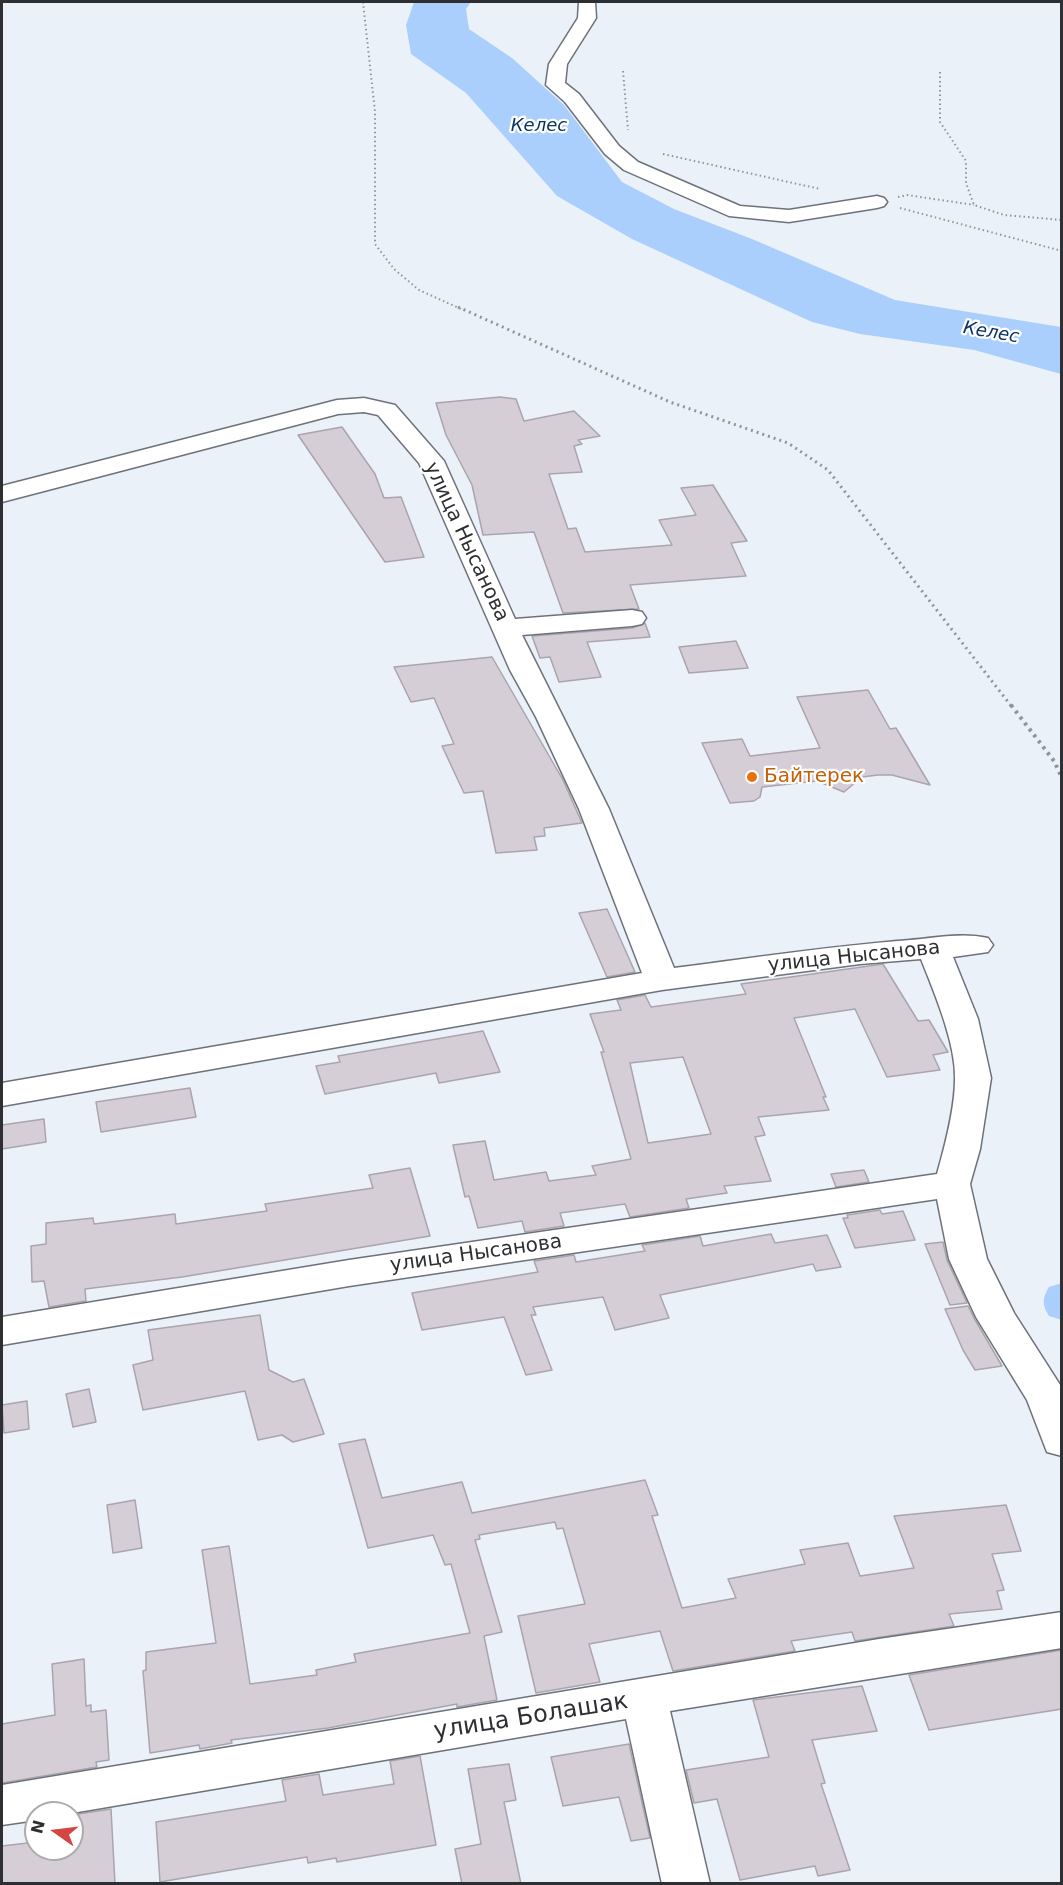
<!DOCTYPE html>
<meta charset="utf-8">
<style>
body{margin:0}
#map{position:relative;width:1063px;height:1885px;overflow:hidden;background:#ebf1f9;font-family:"DejaVu Sans",sans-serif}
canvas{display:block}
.frame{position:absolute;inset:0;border:3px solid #2d2f32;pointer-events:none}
.north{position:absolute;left:24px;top:1801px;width:60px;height:60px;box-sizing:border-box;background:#fff;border:2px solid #abacad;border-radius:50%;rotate:284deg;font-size:16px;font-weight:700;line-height:24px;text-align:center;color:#2d2f32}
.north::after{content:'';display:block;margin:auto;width:21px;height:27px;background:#d44543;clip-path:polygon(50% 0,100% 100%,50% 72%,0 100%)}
</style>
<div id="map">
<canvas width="1063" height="1885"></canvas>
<div class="frame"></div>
<div class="north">N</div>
</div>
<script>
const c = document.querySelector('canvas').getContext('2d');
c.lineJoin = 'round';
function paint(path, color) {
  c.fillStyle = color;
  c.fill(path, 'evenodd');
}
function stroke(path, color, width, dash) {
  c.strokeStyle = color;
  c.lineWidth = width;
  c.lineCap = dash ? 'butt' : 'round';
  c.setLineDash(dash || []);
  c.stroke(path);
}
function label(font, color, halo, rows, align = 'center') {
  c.font = font + ' "DejaVu Sans",sans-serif';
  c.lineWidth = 4.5;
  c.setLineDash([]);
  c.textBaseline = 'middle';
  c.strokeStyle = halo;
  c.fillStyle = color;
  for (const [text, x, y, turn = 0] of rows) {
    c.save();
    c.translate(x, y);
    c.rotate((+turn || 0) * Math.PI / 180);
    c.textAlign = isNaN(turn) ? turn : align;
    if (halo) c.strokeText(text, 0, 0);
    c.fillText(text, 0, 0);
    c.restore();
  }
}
paint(new Path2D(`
 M414 2H471L466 9 469 29 512 58 564 105 622 182 674 209 752 239 895 300 1061 327V374L974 350 860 334 812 322 632 239 557 196 466 93 411 54 406 25Z`), '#abcffc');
paint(new Path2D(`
 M1062 1283V1320L1049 1316C1042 1305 1042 1298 1049 1287Z`), '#abcffc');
const building = new Path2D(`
 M500 397 516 399 524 421 574 411 600 436 578 440 582 444 574 446 582 472 549 474 568 529 576 528 585 552 672 545 659 520 696 515 681 488 713 485 747 541 731 543 746 576 630 585 639 609 563 613 534 532 483 535 472 485 446 435 436 403Z
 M342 427 375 474 384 498 401 497 424 557 385 562 298 435Z
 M645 623 650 637 587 642 601 677 559 682 550 657 540 658 532 636 632 628Z
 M736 641 748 668 689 673 679 647Z
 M492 657 563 780 582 823 544 828 545 836 534 837 537 850 496 853 483 791 464 793 442 746 454 744 434 698 411 702 394 667Z
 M868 690 890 729 896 728 930 785 892 775H878L862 777 844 792 817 781 762 787 760 797 754 801 730 803 702 743 742 739 750 756 820 748 797 697Z
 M607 909 635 972 607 977 579 913Z
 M883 964 918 1021 929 1020 948 1052 933 1055 940 1070 887 1077 855 1009 794 1018 826 1097H823L829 1110 758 1117 765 1135 755 1137 771 1181 724 1186 727 1193 686 1199 689 1208 630 1217 625 1204 560 1213 564 1226 525 1232 522 1221 478 1228 469 1196 465 1197 453 1145 485 1141 494 1180 546 1172 549 1181 596 1175 592 1166 631 1159 601 1052H604L590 1014 621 1010 617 1000 645 995 651 1007 746 994 741 984ZM683 1057 711 1134 648 1143 630 1063Z
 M483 1031 500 1072 439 1083 436 1073 325 1094 316 1066 340 1062 338 1056Z
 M190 1088 196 1117 101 1132 96 1102Z
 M44 1119 46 1142 2 1149V1125Z
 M410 1168 430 1236 182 1277 85 1289 86 1301 49 1307 44 1281 32 1282 31 1246 46 1244V1223L93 1218 94 1224 175 1214 176 1224 267 1211 265 1204 373 1188 369 1175Z
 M864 1170 869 1182 836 1187 831 1174Z
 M880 1210 882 1214 903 1211 915 1240 855 1248 843 1218H848L847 1215Z
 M771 1234 775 1243 827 1235 841 1267 816 1271 813 1264 660 1295 669 1318 615 1330 603 1297 533 1307 536 1315H531L552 1370 526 1375 504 1317 422 1330 412 1293 538 1272 534 1261 574 1255 576 1262 645 1251 642 1245 700 1236 703 1246Z
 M943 1242 947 1260 967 1303 950 1305 925 1244Z
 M968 1306 974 1318 1002 1366 975 1370 963 1350 945 1309Z
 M260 1315 269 1370 293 1382 304 1379 324 1434 293 1442 282 1435 258 1440 245 1391 143 1410 133 1365 153 1360 148 1330Z
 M89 1389 96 1422 73 1427 66 1394Z
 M27 1401 29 1429 4 1433 2 1405Z
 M365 1439 382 1498 462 1482 472 1513 645 1480 658 1515 652 1516 682 1608 736 1598 728 1579 805 1564 800 1550 848 1543 860 1576 914 1568 894 1516 1006 1505 1021 1551 992 1554 1004 1590 997 1591 1002 1609 949 1614 954 1626 855 1641 852 1632 791 1641 795 1651 673 1671 660 1631 589 1644 600 1682 536 1693 518 1616 585 1604 563 1528 557 1529 555 1522 479 1535 480 1539 475 1540 502 1632 484 1636 497 1700 457 1707V1704L328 1728 231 1740 232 1743 200 1749 199 1745 150 1753 143 1671 146 1670V1652L216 1643 202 1550 229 1546 250 1684 317 1675 316 1670 356 1662 354 1654 470 1633 451 1564 445 1565 433 1535 368 1548 339 1444Z
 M135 1500 142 1548 113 1553 107 1505Z
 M1062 1650V1709L929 1730 909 1675Z
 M84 1659 86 1706 91 1705V1712L106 1710 109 1760 96 1762 97 1767 2 1783V1724L55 1715 52 1664Z
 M862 1686 877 1731 812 1740 825 1783 821 1784 850 1870 818 1876 815 1866 740 1880 717 1799 694 1803 686 1770 769 1757 753 1700Z
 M629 1744 650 1838 631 1841 619 1797 563 1806 551 1757Z
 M420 1756 436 1845 337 1862 336 1858 308 1863 307 1857 160 1882 156 1822 286 1801 282 1780 319 1774 323 1795 394 1784 390 1761Z
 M509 1764 516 1800 504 1802 521 1884H462L455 1849 481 1844 468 1769Z
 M111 1809 115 1884H2V1846L36 1842V1849H72V1815Z`);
paint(building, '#d5ced6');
stroke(building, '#aba4ac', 1.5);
const minor = new Path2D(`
 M579 2H595L596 18 567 64 565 83 579 94 619 146 638 162 740 206 789 210 877 196 884 198 887 202 884 206 877 208 789 222 729 216 624 170 605 154 565 102 546 85 549 64 578 18Z
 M364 398 395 405 444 461 515 619 632 610 642 612 646 618 642 624 632 626 522 635 609 809 674 968C753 958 831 946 910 940 935 938 963 932 988 938L993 945 988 952 953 957 978 1019 991 1078 980 1149 970 1184 987 1259 1014 1313 1062 1388V1456L1047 1452 1027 1400 976 1317 949 1259 937 1199 349 1286 2 1345V1317L349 1260 937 1174C945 1146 955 1108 955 1079 956 1043 934 992 921 959L860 964 662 990 2 1106V1083L642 973 579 809 536 717 510 670 419 463 378 415 364 412 338 414 2 502V486L337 400Z
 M1062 1612V1648L670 1711 710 1884H662L626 1719 72 1813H36V1820L2 1825V1785L879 1639Z`);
stroke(minor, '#6d727a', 3);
stroke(new Path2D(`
 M363 2 375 112V244L394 269 419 290 461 309
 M623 71 628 130
 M940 72V122L966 161V183L974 205 1004 215 1062 220
 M663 154 820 189
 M898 197 907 195 974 205
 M900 208 1062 251`), '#91959b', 2, [1.5, 3]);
stroke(new Path2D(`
 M458 307 670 402 788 443 828 470 1012 707`), '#91959b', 3, [2, 4]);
stroke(new Path2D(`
 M1011 705 1054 761 1062 778`), '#91959b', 4, [3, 4.5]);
paint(minor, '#fff');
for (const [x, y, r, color] of [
 [752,777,6,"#e8710a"]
]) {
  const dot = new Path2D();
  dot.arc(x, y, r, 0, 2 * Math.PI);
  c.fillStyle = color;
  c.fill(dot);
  stroke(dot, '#fff', 2);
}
label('italic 18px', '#0b3462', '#fff', [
 ["Келес",539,126],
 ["Келес",991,333,10]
]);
label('20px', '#2d2f32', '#fff', [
 ["улица Нысанова",466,542,65],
 ["улица Нысанова",854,957,-6],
 ["улица Нысанова",476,1254,-8]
]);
label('20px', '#c56008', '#fff', [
 ["Байтерек",764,777]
], 'left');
label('24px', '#2d2f32', '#fff', [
 ["улица Болашак",531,1717,-9]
]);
</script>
